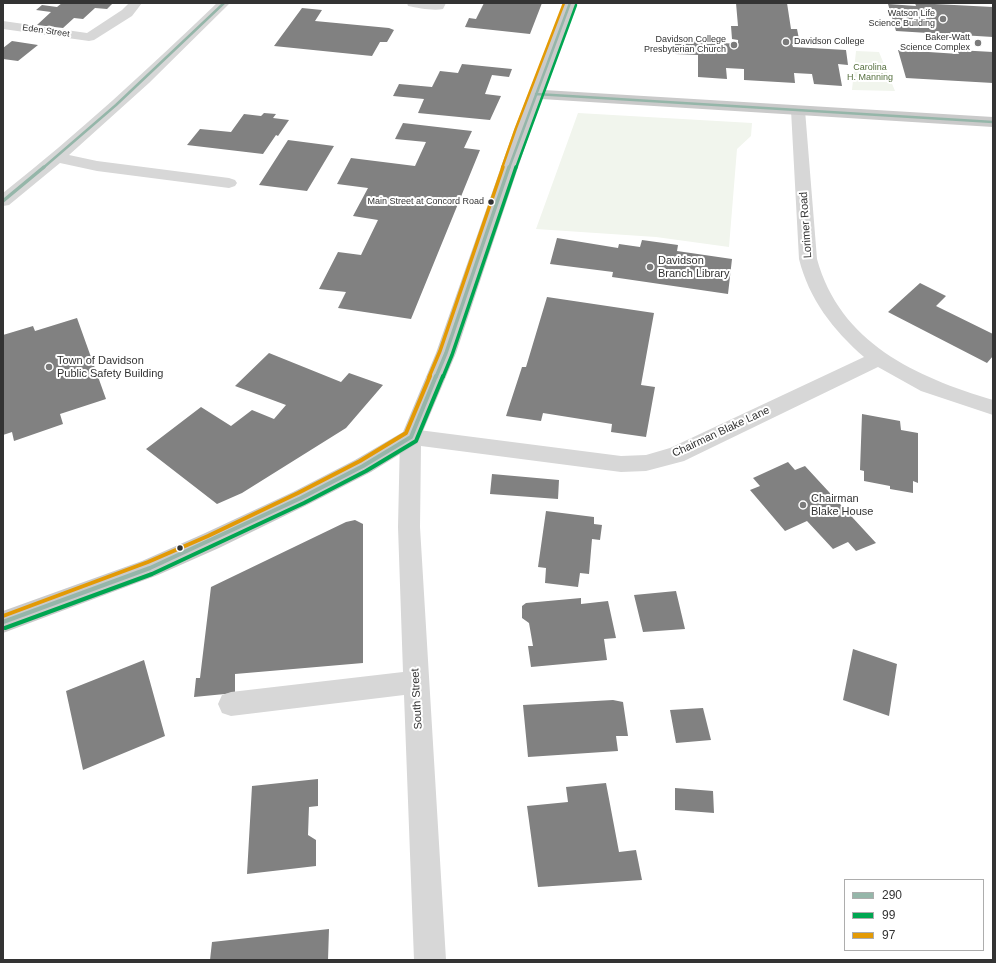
<!DOCTYPE html>
<style>
body{margin:0}
#map{position:relative;width:996px;height:963px;overflow:hidden;background:#fff;font-family:Arial,sans-serif}
canvas{display:block}
.frame{position:absolute;inset:0;border:4px solid #333;pointer-events:none}
.legend{position:absolute;left:844px;top:879px;width:140px;height:72px;box-sizing:border-box;background:#fff;border:1px solid #adadad;margin:0;padding:5px 7px;list-style:none;font-size:12px;color:#333}
.legend li{display:flex;align-items:center;gap:8px;height:20px}
.legend b{width:20px;border:1px solid #adadad}
</style>
<div id="map">
<canvas width="996" height="963"></canvas>
<div class="frame"></div>
<ul class="legend">
<li><b style="height:5px;background:#95b6a9"></b>290</li>
<li><b style="height:5px;background:#00a651"></b>99</li>
<li><b style="height:5px;background:#e39a05"></b>97</li>
</ul>
</div>
<script>
const c = document.querySelector('canvas').getContext('2d');
c.lineJoin = 'round';
function paint(path, color) {
  c.fillStyle = color;
  c.fill(path, 'evenodd');
}
function stroke(path, color, width, dash) {
  c.strokeStyle = color;
  c.lineWidth = width;
  c.lineCap = dash ? 'butt' : 'round';
  c.setLineDash(dash || []);
  c.stroke(path);
}
function label(font, color, halo, rows, align = 'center') {
  c.font = font + ' Arial,sans-serif';
  c.lineWidth = 4;
  c.setLineDash([]);
  c.textBaseline = 'middle';
  c.strokeStyle = halo;
  c.fillStyle = color;
  for (const [text, x, y, turn = 0] of rows) {
    c.save();
    c.translate(x, y);
    c.rotate((+turn || 0) * Math.PI / 180);
    c.textAlign = isNaN(turn) ? turn : align;
    if (halo) c.strokeText(text, 0, 0);
    c.fillText(text, 0, 0);
    c.restore();
  }
}
paint(new Path2D(`
 M856 51 879 52 895 91 852 90Z
 M578 113 752 123 751 136 737 149 729 247 656 237 536 229Z`), '#f1f5ed');
paint(new Path2D(`
 M62 3 68 4 113 3 107 9 95 8 83 19 74 18 63 28 37 25 51 12 36 10 42 5 57 7Z
 M484 3H542L530 34 465 27 469 18 476 19Z
 M736 3H787L791 29H797L800 44H792L793 47 846 50 848 65 838 64 842 86 814 84 812 74 794 73 795 83 744 80V69L726 68 727 79 698 77V55L675 54V40L738 44V40L732 39 731 26H738Z
 M915 3 993 7V37L896 31 888 4 916 6Z
 M302 8 322 10 315 21 389 28 394 30 387 42H380L372 56 274 46Z
 M12 41 38 45 18 61 3 59V48Z
 M898 50 959 54 957 50 993 52V83L906 78Z
 M462 64 512 69 509 77 492 75 485 94 501 96 490 120 418 113 424 99 393 96 399 84 432 87 440 71 458 73Z
 M264 113 276 114 273 118 289 120 278 136 276 135 263 154 187 145 200 129 231 132 244 114 261 116Z
 M403 123 472 131 464 148 480 150 411 319 338 308 346 292 319 289 338 252 361 255 378 220 353 216 368 188 337 184 351 158 415 166 426 142 395 139Z
 M288 140 334 146 307 191 259 185Z
 M557 238 618 248 619 244 640 247 642 240 678 245 677 251 732 259 728 294 612 277 613 272 550 264Z
 M920 283 946 296 936 306 993 334V356L987 363 888 312Z
 M547 297 654 313 641 385 655 387 646 437 611 432 612 424 543 413 541 421 506 416 522 367H526Z
 M77 318 106 399 60 414 63 424 14 441 12 432 3 435V335L33 326 35 331Z
 M269 353 341 382 349 373 383 385 346 428 242 493 217 504 146 449 201 407 231 426 252 410 274 419 286 405 235 386Z
 M862 414 900 421 901 430 918 433V483L913 481V493L890 489V486L864 481V471L860 470Z
 M788 462 795 470 805 466 876 543 856 551 848 542 833 549 807 521 785 531 750 490 760 486 753 478Z
 M492 474 559 480 558 499 490 494Z
 M546 511 594 517V524L602 525 600 540 592 539 589 574 580 573 578 587 545 583 546 568 538 567Z
 M355 520 363 524V663L235 674V693L194 697 196 678H200L211 587 346 522Z
 M676 591 685 629 643 632 634 595Z
 M581 598V604L608 601 616 638 604 639 607 660 531 667 528 646H533L529 623 522 618V606L526 603Z
 M853 649 897 664 889 716 843 700Z
 M144 660 165 736 83 770 66 691Z
 M613 700 623 702 628 736H616L618 751 528 757 523 705Z
 M703 708 711 740 676 743 670 710Z
 M318 779V806L309 807 308 835 316 840V866L247 874 252 786Z
 M606 783 619 852 636 850 642 880 538 887 527 806 568 802 566 787Z
 M675 788 713 791 714 813 675 810Z
 M329 929 328 960H210L212 942Z`), '#818181');
paint(new Path2D(`
 M129 3H142L132 16 94 40 89 41 3 29V21L87 33 122 10Z
 M217 3H230L149 83 69 155 97 161 229 178 235 180 237 183 235 186 229 188 97 171 60 163 9 205 3 206V193C78 134 148 69 217 3Z
 M407 3H446L443 9C433 11 418 8 408 6Z
 M798 106 803 107 805 110 817 259C840 343 916 377 993 400V415L921 391 878 367 684 461 646 471 621 472 421 446 420 527 446 960H414L404 695 231 716 222 713 218 704 222 695 231 692 403 672 398 527 400 437 404 431 411 429 621 456 646 455 670 448 864 357C833 330 809 299 799 259L791 110 793 107Z`), '#d7d7d7');
paint(new Path2D(`
 M564 3H576L544 90 993 117V127L541 99 456 353 418 443 371 472 309 504 219 548 158 575 3 633V611L142 561 203 534 293 492 355 460 403 432 436 353 514 130Z`), '#cacaca');
stroke(new Path2D(`
 M536 94 993 122
 M43 168 116 105 224 3
 M509 168 570 3`), '#95b6a9', 2.5);
stroke(new Path2D(`
 M3 201 44 167
 M436 377 446 353 509 167`), '#95b6a9', 3.5);
stroke(new Path2D(`
 M3 622 150 568 301 498 363 466 411 437 436 376`), '#95b6a9', 4);
stroke(new Path2D(`
 M516 168 576 5`), '#00a651', 2.5);
stroke(new Path2D(`
 M443 377 452 355 516 167`), '#00a651', 3.5);
stroke(new Path2D(`
 M5 628 152 574 304 503 366 471 416 441 443 376`), '#00a651', 4);
stroke(new Path2D(`
 M502 168 516 128 564 3`), '#e39a05', 2.5);
stroke(new Path2D(`
 M429 377 440 351 503 167`), '#e39a05', 3.5);
stroke(new Path2D(`
 M3 616 148 562 208 536 298 493 360 461 406 433 430 376`), '#e39a05', 4);
for (const [x, y, r, color] of [
 [943,19,4,"#7a7a7a"],
 [786,42,4,"#7a7a7a"],
 [978,43,4,"#7a7a7a"],
 [734,45,4,"#7a7a7a"],
 [491,202,3.5,"#333"],
 [650,267,4,"#7a7a7a"],
 [49,367,4,"#7a7a7a"],
 [803,505,4,"#7a7a7a"],
 [180,548,3.5,"#333"]
]) {
  const dot = new Path2D();
  dot.arc(x, y, r, 0, 2 * Math.PI);
  c.fillStyle = color;
  c.fill(dot);
  stroke(dot, '#fff', 1.5);
}
label('9px', '#333', '#fff', [
 ["Watson Life",935,14],
 ["Science Building",935,24],
 ["Baker-Watt",970,38],
 ["Science Complex",970,48],
 ["Davidson College",726,40],
 ["Presbyterian Church",726,50],
 ["Davidson College",794,42,"left"]
], 'right');
label('9px', '#333', '#fff', [
 ["Eden Street",46,31,8]
]);
label('9px', '#56703f', '#fff', [
 ["Carolina",870,68],
 ["H. Manning",870,78]
]);
label('9px', '#333', '#fff', [
 ["Main Street at Concord Road",484,202]
], 'right');
label('11px', '#333', '#fff', [
 ["Lorimer Road",806,225,-94],
 ["Chairman Blake Lane",721,432,-25],
 ["South Street",417,699,-93]
]);
label('11px', '#333', '#fff', [
 ["Davidson",658,261],
 ["Branch Library",658,274],
 ["Town of Davidson",57,361],
 ["Public Safety Building",57,374],
 ["Chairman",811,499],
 ["Blake House",811,512]
], 'left');
</script>
